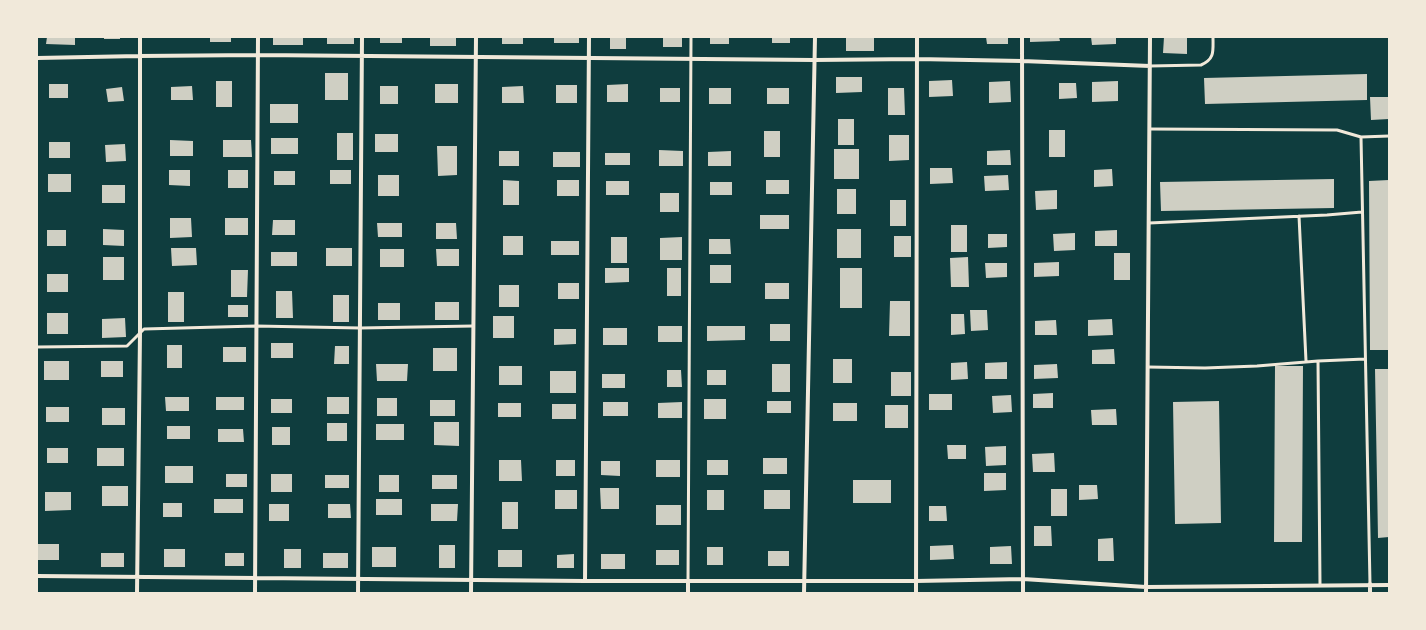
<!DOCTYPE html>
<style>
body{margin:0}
#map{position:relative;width:1426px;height:630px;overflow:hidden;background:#0f3d3e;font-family:Montserrat,sans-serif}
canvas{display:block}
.frame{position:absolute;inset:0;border:38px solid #f1e9da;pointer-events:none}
</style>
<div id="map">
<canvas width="1426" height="630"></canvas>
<div class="frame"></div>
</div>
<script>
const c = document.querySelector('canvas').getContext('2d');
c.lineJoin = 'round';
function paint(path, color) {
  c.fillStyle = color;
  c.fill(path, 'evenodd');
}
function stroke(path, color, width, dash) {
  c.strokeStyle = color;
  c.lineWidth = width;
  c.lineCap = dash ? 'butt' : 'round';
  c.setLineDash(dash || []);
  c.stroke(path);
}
paint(new Path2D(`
 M47 37H75V45L46 44Z
 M104 37H120V39H104Z
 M210 37H231V42H210Z
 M273 37H303V45H273Z
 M327 37H354V44H327Z
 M380 37H402V43H380Z
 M430 37H456V46H430Z
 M502 37H523V44H502Z
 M554 37H579V43H554Z
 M610 37H626V49H610Z
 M663 37H682V47H663Z
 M710 37H729V44H710Z
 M772 37H790V43H772Z
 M846 37H874V51H846Z
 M986 37H1008V44H987Z
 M1030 37H1059L1060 41 1030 42Z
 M1091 37H1116V44L1092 45Z
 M1164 37H1187V54L1163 53Z
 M325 73H348V100H325Z
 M1367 74V100L1205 104 1204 78Z
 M836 77H862V92L836 93Z
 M952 80 953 96 929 97V81Z
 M216 81H232V107H216Z
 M1010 81 1011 102 989 103V82Z
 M1118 81V101L1092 102V82Z
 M1059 83H1076L1077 98 1059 99Z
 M49 84H68V98H49Z
 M435 84H458V103H435Z
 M628 84V102H607V85Z
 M556 85H577V103H556Z
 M192 86 193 100H171V87Z
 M380 86H398V104H380Z
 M523 86 524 103H502V87Z
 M122 87 124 101 108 102 106 89Z
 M660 88H680V102H660Z
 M709 88H731V104H709Z
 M767 88H789V104H767Z
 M888 88H904L905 115H888Z
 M1370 97H1389V119L1371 120Z
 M270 104H298V123H270Z
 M838 119H854V145H838Z
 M1049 130H1065V157H1049Z
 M764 131H780V157H764Z
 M337 133H353V160H337Z
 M375 134H398V152H375Z
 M889 135H909V160L889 161Z
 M271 138H298V154H271Z
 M170 140 193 141V156H170Z
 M223 140H251L252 157H223Z
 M49 142H70V158H49Z
 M125 144 126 161 106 162 105 145Z
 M437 146H457V175L438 176Z
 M834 149H859V179H834Z
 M659 150 683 151V166H659Z
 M1010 150 1011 165H987V151Z
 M499 151H519V166H499Z
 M731 151V166H708V152Z
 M553 152H580V167H553Z
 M605 153H630V165H605Z
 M930 168H952L953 183 930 184Z
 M1112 169 1113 186 1094 187V170Z
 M169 170H190V186L169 185Z
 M228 170H248V188H228Z
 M330 170H351V184H330Z
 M274 171H295V185H274Z
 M48 174H71V192H48Z
 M378 175H399V196H378Z
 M1008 175 1009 190 985 191 984 176Z
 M1334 179V208L1161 211 1160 182Z
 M503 180 519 181V205H503Z
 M557 180H579V196H557Z
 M766 180H789V194H766Z
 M1389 180V350H1370L1369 181Z
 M606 181H629V195H606Z
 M710 182H732V195H710Z
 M102 185H125V203H102Z
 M837 189H856V214H837Z
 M1057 190V209L1036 210 1035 191Z
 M660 193H679V212H660Z
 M890 200H906V226H890Z
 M760 215H789V229H760Z
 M170 218H191L192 237 170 238Z
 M225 218H248V235H225Z
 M273 220H295V235H272Z
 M377 223H402V237H378Z
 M436 223H456L457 239H436Z
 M951 225H967V252H951Z
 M103 229 124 230V246L103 245Z
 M837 229H861V258H837Z
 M47 230H66V246H47Z
 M1117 230V246H1095V231Z
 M1075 233V250L1054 251 1053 234Z
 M988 234H1007V247L988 248Z
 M503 236H523V255H503Z
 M894 236H911V257H894Z
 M611 237H627V263H611Z
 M682 237V260H660V238Z
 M709 239H730L731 254H709Z
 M551 241H579V255H551Z
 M171 248H196L197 265 172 266Z
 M326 248H352V266H326Z
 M380 249H404V267H380Z
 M436 249H459V266H437Z
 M271 252H297V266H271Z
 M1114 253H1130V280H1114Z
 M103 257H124V280H103Z
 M968 257 969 287H951L950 258Z
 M1059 262V276L1034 277V263Z
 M985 263H1007V277L986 278Z
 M710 265H731V283H710Z
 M605 268H629V282L605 283Z
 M667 268H681V296H667Z
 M840 268H862V308H840Z
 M231 270H248L247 297H231Z
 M47 274H68V292H47Z
 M558 283H579V299H558Z
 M765 283H789V299H765Z
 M499 285H519V307H499Z
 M276 291H292L293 318H276Z
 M168 292H184V322H168Z
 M333 295H349V322H333Z
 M890 301H910V336H889Z
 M435 302H459V320H435Z
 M378 303H400V320H378Z
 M228 305H248V317H228Z
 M970 310H987L988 330 971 331Z
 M47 313H68V334H47Z
 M951 314H964L965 334 951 335Z
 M493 316H514V338H493Z
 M125 318 126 337 102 338V319Z
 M1112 319 1113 335 1088 336V320Z
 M1056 320 1057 335H1035V321Z
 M770 324H790V341H770Z
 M658 326H682V342H658Z
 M707 326H745V340L707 341Z
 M603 328H627V345H603Z
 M554 329H576V344L554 345Z
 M271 343H293V358H271Z
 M167 345H182V368H167Z
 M335 346H349V364H334Z
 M223 347H246V362H223Z
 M433 348H457V371H433Z
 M1114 349 1115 364H1092V350Z
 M833 359H852V383H833Z
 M44 361H69V380H44Z
 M101 361H123V377H101Z
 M967 362 968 379 951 380V363Z
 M1007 362V379H985V363Z
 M376 364H408L407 381H377Z
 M772 364H790V392H772Z
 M1057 364 1058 378 1034 379V365Z
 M499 366H522V385H499Z
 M1275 366H1303L1302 542H1274Z
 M1375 369H1389V537L1378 538Z
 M667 370H681L682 387H667Z
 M707 370H726V385H707Z
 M550 371H576V393H550Z
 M891 372H911V396H891Z
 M602 374H625V388H602Z
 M1053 393V408H1033V394Z
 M929 394H952V410H929Z
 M1011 395 1012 412 993 413 992 396Z
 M165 397H189V411H166Z
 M216 397H244V410H216Z
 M327 397H349V414H327Z
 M377 398H397V416H377Z
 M271 399H292V413H271Z
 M704 399H726V419H704Z
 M430 400H455V416H430Z
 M767 401H791V413H767Z
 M1219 401 1221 523 1175 524 1173 402Z
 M603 402H628V416H603Z
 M682 402V418H658V403Z
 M498 403H521V417H498Z
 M833 403H857V421H833Z
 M552 404H576V419H552Z
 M885 405H908V428H885Z
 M46 407H69V422H46Z
 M102 408H125V425H102Z
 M1116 409 1117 425H1092L1091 410Z
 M434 422H459V446L434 445Z
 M327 423H347V441H327Z
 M376 424H404V440H376Z
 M167 426H190V439H167Z
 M272 427H290V445H272Z
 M218 429H243L244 442H218Z
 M947 445H966V459H948Z
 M1006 446V465L986 466 985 447Z
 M47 448H68V463H47Z
 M97 448H124V466H97Z
 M1054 453 1055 472H1033L1032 454Z
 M763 458H787V474H763Z
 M499 460H521L522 481H499Z
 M556 460H575V476H556Z
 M656 460H680V477H656Z
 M707 460H728V475H707Z
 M601 461H620V476L601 475Z
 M165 466H193V483H165Z
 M984 473H1006V490L984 491Z
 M226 474H247V487H226Z
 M271 474H292V492H271Z
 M325 475H349V488H325Z
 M379 475H399V492H379Z
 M432 475H457V489H432Z
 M853 480H891V503H853Z
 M1079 485H1097L1098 499 1079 500Z
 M102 486H128V506H102Z
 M600 488H619V509H601Z
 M1051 489H1067V516H1051Z
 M555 490H577V509H555Z
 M707 490H724V510H707Z
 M764 490H790V509H764Z
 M45 492H71V510L45 511Z
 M214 499H243V513H214Z
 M376 499H402V515H376Z
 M502 502H518V529H502Z
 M163 503H182V517H163Z
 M269 504H289V521H269Z
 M328 504H350L351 518H328Z
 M431 504H458L457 521H431Z
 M656 505H681V525H656Z
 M929 506H946L947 521H929Z
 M1034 526H1051L1052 546H1034Z
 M1113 538 1114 561H1098V539Z
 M38 544H59V560H38Z
 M439 545H455V568H439Z
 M953 545 954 559 930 560V546Z
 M1011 546 1012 564H990V547Z
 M372 547H396V567H372Z
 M707 547H723V565H707Z
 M164 549H185V567H164Z
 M284 549H301V568H284Z
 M498 550H522V567H498Z
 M656 550H679V565H656Z
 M768 551H789V566H768Z
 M101 553H124V567H101Z
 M225 553H244V566H225Z
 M323 553H348V568H323Z
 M574 554V568H557V555Z
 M601 554H625V569H601Z`), '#cfcfc3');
stroke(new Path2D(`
 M1150 66 1201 65C1215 59 1213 51 1213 37
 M1150 129 1337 130 1361 137 1389 136
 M1361 137 1370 584
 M1299 216 1306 361
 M1149 223 1327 215 1362 212
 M37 347 127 346 144 329 256 326 360 328 473 326
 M1318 361 1320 585
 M1148 367 1205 368 1257 366 1318 361 1365 359
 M688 581 691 37`), '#f1e9da', 3);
stroke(new Path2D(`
 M1022 37 1023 593
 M37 58 139 56 258 55 814 60 917 59 1022 61 1150 66
 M37 576 585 581H916L1023 579 1146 587 1389 585
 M585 581 589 37
 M1370 584V593
 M137 593 140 333V37
 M255 593 258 37
 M358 593 362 37
 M471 593 476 37
 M688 593V581
 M804 593 815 37
 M916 593 917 37
 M1146 593 1150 37`), '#f1e9da', 4);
</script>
